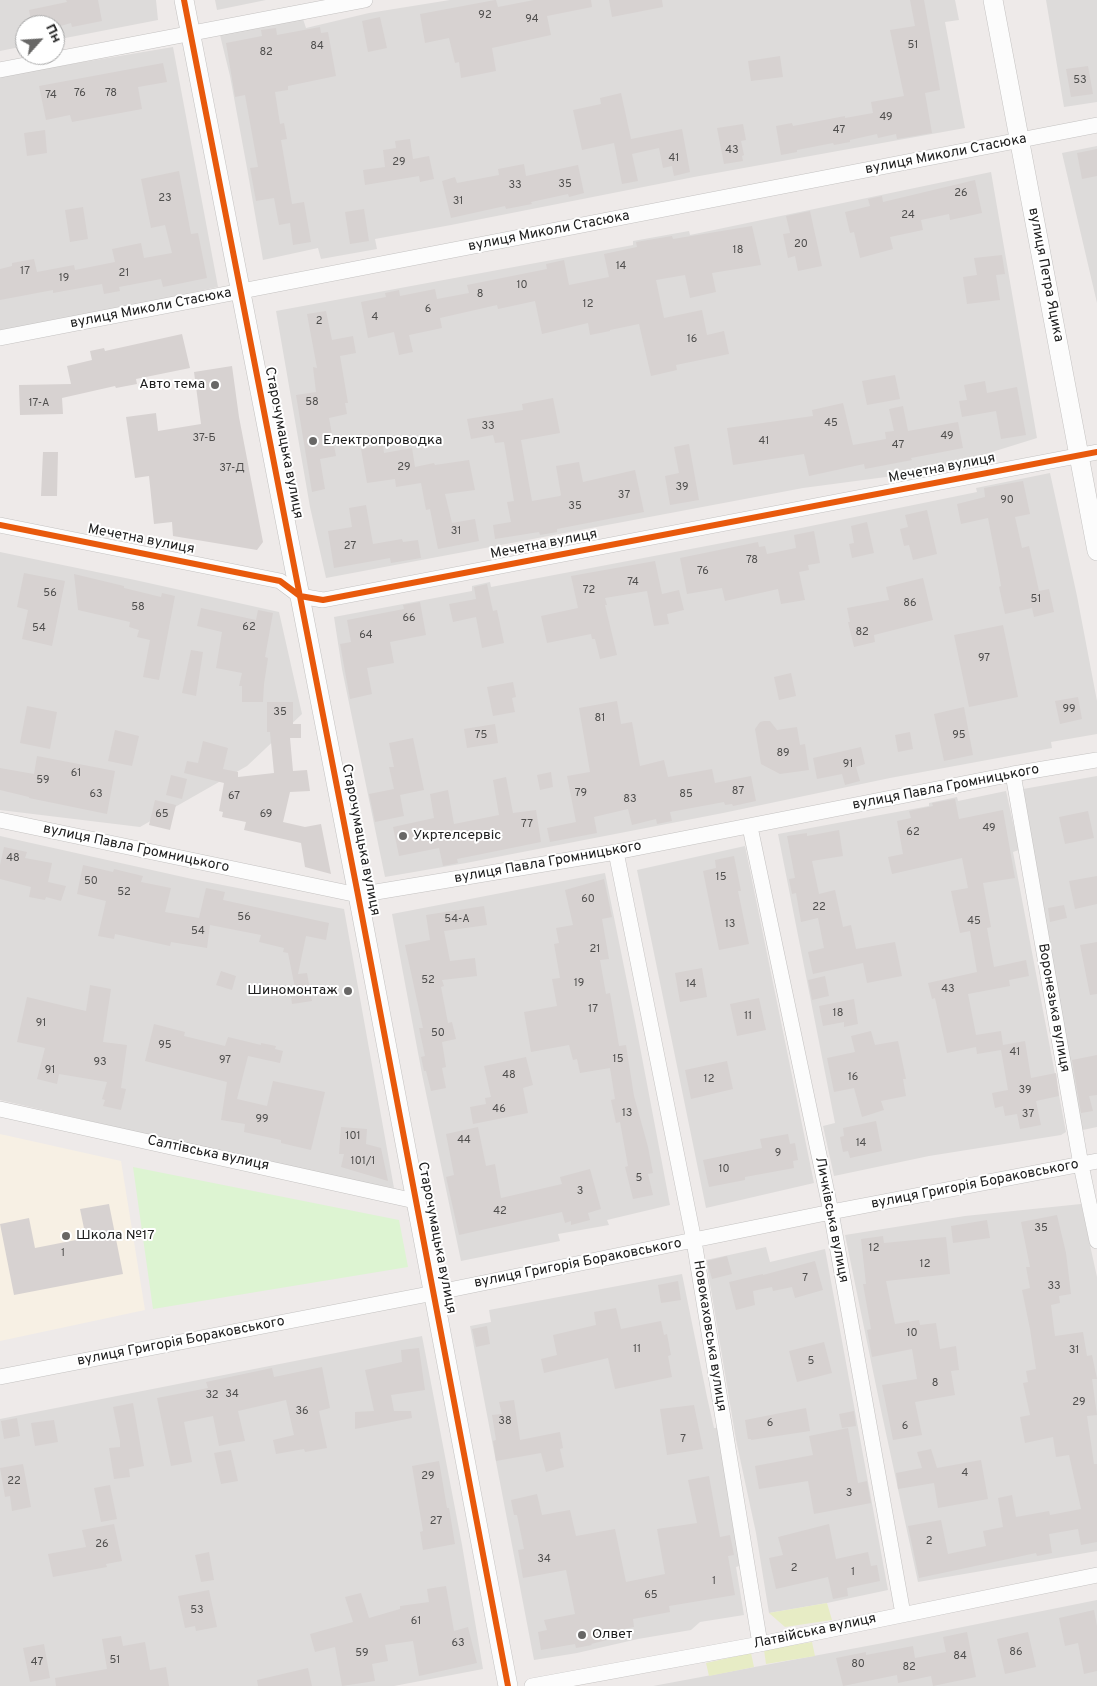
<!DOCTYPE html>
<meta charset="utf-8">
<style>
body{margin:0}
#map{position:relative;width:1097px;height:1686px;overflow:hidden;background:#eeeae9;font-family:Overpass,sans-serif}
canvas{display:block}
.north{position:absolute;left:15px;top:15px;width:50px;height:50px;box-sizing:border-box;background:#fff;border:1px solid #a6a6a6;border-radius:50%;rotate:64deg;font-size:14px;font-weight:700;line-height:20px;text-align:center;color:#202020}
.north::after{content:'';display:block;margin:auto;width:18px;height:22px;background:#686766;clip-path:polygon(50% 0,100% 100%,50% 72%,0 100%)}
</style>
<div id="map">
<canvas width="1097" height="1686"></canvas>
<div class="north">Пн</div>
</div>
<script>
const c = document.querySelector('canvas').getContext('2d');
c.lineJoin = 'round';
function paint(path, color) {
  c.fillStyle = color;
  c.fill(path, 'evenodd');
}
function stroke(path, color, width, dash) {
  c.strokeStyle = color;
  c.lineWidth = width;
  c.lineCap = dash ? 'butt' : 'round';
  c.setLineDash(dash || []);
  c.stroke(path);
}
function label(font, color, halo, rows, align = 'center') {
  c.font = font + ' Overpass,sans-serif';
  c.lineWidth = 4;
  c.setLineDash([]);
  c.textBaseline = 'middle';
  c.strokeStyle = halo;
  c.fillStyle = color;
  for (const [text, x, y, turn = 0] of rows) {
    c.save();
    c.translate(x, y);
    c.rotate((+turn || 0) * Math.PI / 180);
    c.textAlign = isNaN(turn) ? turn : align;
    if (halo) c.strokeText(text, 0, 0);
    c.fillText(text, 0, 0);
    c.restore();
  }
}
paint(new Path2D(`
 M0 0H156L158 20 55 40V25H25V46L0 51Z
 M215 0H266L217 10Z
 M450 0H955L959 20 945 22 965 128 694 177 451 225 375 239 377 249 321 259 318 248 263 260 247 168 230 76 220 35 303 19 306 28 369 13Z
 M1046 0H1097V102L1064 107Z
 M173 47 218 287 0 333V76Z
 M1097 146V303L1062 153Z
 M991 172 1037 438 931 471 803 488 326 578 310 507 276 311 633 245V241L689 231 690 235Z
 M1050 473 1077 596 1097 701V734L1051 742 1052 748 890 778 723 813 466 863 385 877 342 669 334 617 472 591V586L490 582 491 587 801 528 977 492 976 488Z
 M0 552 135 580 279 612 302 714 247 766 140 827 0 810Z
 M1097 776V1127L1078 1131 1023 789Z
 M1006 791 1019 850 1013 852 1066 1132 1061 1135 929 1156 834 1176 823 1126 835 1123 778 834 929 806V803L957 797 958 801Z
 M0 836 192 879 344 909 394 1188 308 1172 0 1100Z
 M745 846 814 1183 706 1208 637 870Z
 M605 873 636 1026 670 1205 607 1220 609 1225 558 1234 560 1241 461 1261 422 1074 392 914Z
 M1081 1204 1097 1277V1551L918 1582 881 1410 845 1235 965 1216Z
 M766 1247 770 1262 825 1249 888 1590 827 1603 769 1613 756 1533 736 1440 706 1260Z
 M682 1274 707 1397 714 1428H720L743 1565 736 1567 744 1615 700 1622 691 1630 638 1639 577 1653 534 1660 470 1326 491 1322 489 1310Z
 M422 1336 462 1545 483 1669 394 1686H0V1419Z
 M1097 1600V1686H653L883 1643Z`), '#dddbda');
paint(new Path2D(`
 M0 1134 121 1161 145 1310 0 1341Z`), '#f7f0e4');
paint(new Path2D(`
 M827 1603 832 1620 785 1627 769 1613Z
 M812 1642 815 1656 766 1664 764 1650Z
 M751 1653 754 1667 709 1676 706 1663Z`), '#e7ecc5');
paint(new Path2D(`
 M133 1167 399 1220 408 1267 153 1309Z`), '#ddf4d2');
paint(new Path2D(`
 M66 0H98L102 21 72 27 71 23 57 27V25H32L29 10 67 2Z
 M495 0H496L498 7 534 0H591L592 7 547 16 551 35 492 48 496 71 461 78 459 62 455 63 449 38 425 43 420 14Z
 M609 0H662L663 7 612 17Z
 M910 0H924L940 90 925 93 932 133 897 139 896 134 878 138 877 134 850 140V142L834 145 833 143 797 150V152L781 155 776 126 792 123 793 126 845 116V118L873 113 871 102 904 96 890 30 915 26Z
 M380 17 387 48 368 52 362 21Z
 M320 27 321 33 328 32 336 76 288 86V90L275 92 280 124 284 123 287 139 281 140 292 204 304 202 311 242 293 245 290 223 279 225 274 198 256 201 250 168 258 167 245 95 235 97 226 43 262 36 261 30 276 28 277 35Z
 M780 56 783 77 751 81 748 61Z
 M163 63 167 82 138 87 142 109 72 122 70 115 46 120 39 86Z
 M1088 66 1093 94 1071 97 1066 69Z
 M621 93 631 139 682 129 690 172 674 176 672 166 663 168 659 148 632 154 638 181 622 184 614 143 582 150 573 110 601 104 600 98Z
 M743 124 746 140 741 141 744 155 742 156 743 161 724 164 717 128Z
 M45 130 47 153 27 156 24 133Z
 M410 139 413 159 429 156 434 179 420 182 419 176 365 185 363 170 385 167 383 150 396 148 395 141Z
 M1097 149V176L1082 179 1077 153Z
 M524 164 526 176 578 165 584 193 569 197 568 194 531 202 532 204 506 209 505 206 451 218 442 181 455 177 457 183 499 175 498 169Z
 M179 171 191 234 198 233 207 278 163 287 161 279 119 287 120 291 104 294 102 284 53 293V290L0 300V269L12 266V263L34 259 37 272 74 265 75 270 115 262 112 249 141 243 144 258 172 253 165 225 151 228 141 179Z
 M975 180 982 213 950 220 949 214 921 220 923 230 890 237 893 249 860 258 854 232 850 233 845 212 870 206 868 199 882 196 883 202Z
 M83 207 88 239 70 242 65 210Z
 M364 209 369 241 350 244 345 212Z
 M810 211 822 266 798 271 795 256 788 258 783 234 790 233 786 216Z
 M752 226 761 265 712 273 716 292 690 298 685 275 656 280 664 318 702 310 707 335 724 331 729 354 676 365 677 370 651 376 639 324 610 330V331L590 335 588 323 542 334 535 301 498 309 497 305 440 318 442 328 409 335 413 352 399 355 394 332 368 338 361 302 386 297 385 293 399 290 400 296 435 289 437 299 469 293 467 285 547 269 546 264 564 260 569 285 609 277 604 254 637 247 636 242 672 236 673 239Z
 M1002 255 1005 274 996 275 1000 300 967 304 963 277 977 275 974 258Z
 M326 311 332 340 353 336 356 353 340 356 348 403H345L347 414 329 418 336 456 320 459 325 489 312 492 296 395 316 392 313 367 317 368 307 314Z
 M182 334 190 368 136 379 137 384 116 388 115 386 62 398 63 414 20 415 19 385 71 384 67 366 92 360 90 351 104 348 105 351Z
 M232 366 239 417 263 542 257 550 173 536 172 522 154 524 149 476 135 478 126 417 156 413 158 431 201 424 194 372Z
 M895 375 900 399 867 405 862 381Z
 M985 381 987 393 1017 387 1026 435 1001 439 996 411 962 417 959 401 967 400 964 385Z
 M553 398 560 433 521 440 532 501 560 496 561 495 556 466 579 462 583 482 635 470 644 512 557 529V532L540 535 539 532 495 539 493 525 511 522 507 502 514 501 504 442 495 443 493 435 471 439 467 419 523 410 522 404Z
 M843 403 853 445 886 439 885 432 894 431 889 409 903 406 908 431 958 422 963 448 911 458 912 460 865 469 864 464 809 476 804 454 733 465 727 428 813 416 812 410Z
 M689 444 699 500 670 505 665 476 679 473 674 447Z
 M383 445 384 453 412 448 415 467 434 463 435 465 469 460 475 490 445 494 452 523 475 519 479 541 438 549 430 509 426 510 421 483 396 487 395 479 367 483 361 449Z
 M43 452H58L57 496H41Z
 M1023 481 1030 514 1015 517 1022 548 1029 546 1039 591 1049 589 1054 612 1034 617 1032 608 1005 614 999 587 1001 586 999 574 988 518 961 524 957 504 985 497 984 488Z
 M366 505 373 544 402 539 403 542 418 540 421 558 391 563 390 558 334 568 328 531 352 527 349 508Z
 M927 510 937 554 913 560 909 545 904 546 900 529 908 527 905 515Z
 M867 522 874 553 852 558 849 544 854 543 851 526Z
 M814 531 820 563 808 565 809 570 799 572 805 600 781 604 778 589 725 601 722 588 687 594 680 558 758 542 759 547 765 546 767 554 796 548 794 535Z
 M655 561 662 594 679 590 684 610 667 614 669 624 654 626 647 591 605 598 607 605H605L617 655 600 659 595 639H592L591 634 547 643 541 616 578 608 571 576Z
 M24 573 65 581 52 646 22 639 28 610 17 607Z
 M74 574 124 586V588L161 597 162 593 175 596 159 680 143 677 150 640 137 637 139 630 129 627 130 622 78 610Z
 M923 578 933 620 874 635 875 642 854 647 848 622H850L847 608 889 600 886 587Z
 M487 584 493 611 497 610 504 643 482 648 476 617 453 622 449 604 476 599 474 587Z
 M420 602 426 635 390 642 394 663 367 668 372 694 350 699 340 644 351 642 347 620 404 609 403 605Z
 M201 608 256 620 258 610 273 613 265 657 268 658 264 684 263 702H242V686H239L242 673 216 668 222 632 197 626Z
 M1003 625 1018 697 969 707 954 635Z
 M191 650 203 652 196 696 182 693Z
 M791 673 796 696 779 700 774 677Z
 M513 682 516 697 512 698 515 712 493 716 487 687Z
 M1078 697 1082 719 1060 724 1055 701Z
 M617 701 621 724 632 722 640 766 664 760 668 777 712 769 715 783 751 776 756 801 733 806 732 804 725 805 724 802 670 812 672 821 657 824 656 819 632 825 628 809 594 817 597 833 550 842 547 828 576 822 567 776 590 772 579 708Z
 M267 702H293V724H301V738H290L293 771 307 770 310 791 290 792 283 822 305 827 321 824 331 874 305 867 301 843 244 830 246 822 222 817 223 812 219 811 224 783 184 773 187 761 198 763 203 741 228 748 223 769 238 772V777L274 773 270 732H267Z
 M27 706 57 712 50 749 20 743Z
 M964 707 973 755 944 761 934 714Z
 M764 721H770L777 730 797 727 800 745 805 744 809 770 780 774 761 764 755 729 760 722Z
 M495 724 498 743 467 748 464 729Z
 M115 730 139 736 132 766 108 761Z
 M910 732 913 749 898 752 895 735Z
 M413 738 424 790 400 795 404 816 375 822 369 794 394 789 389 767H394L389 743Z
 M861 747 865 764 856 767 860 781 845 785 842 774 817 779 813 758Z
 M37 756 115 771 107 814 29 798V797L0 790V768L34 774Z
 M551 772 553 787 540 790 537 775Z
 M171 775 187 779 182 799 166 795Z
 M506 777 513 813 536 810 541 842 457 859 458 863 443 866 439 848 399 856 393 827 434 818 430 794 448 790 454 824 499 815 493 780Z
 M955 799 959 819 1003 810 1015 878 983 883 991 927 987 928 994 967 1026 960 1029 976 1009 980 1010 986 968 994 976 1035 1001 1031 1003 1045 1025 1041 1031 1078 1056 1073 1059 1096 1036 1101 1041 1125 1020 1129 1017 1114 1005 1116 1003 1106 995 1108 992 1093 1008 1090 1001 1050 977 1054 976 1047 947 1053 935 998 932 999 928 983 977 972 970 931 960 933 951 891 968 888 962 858 892 874 888 857 903 854 897 821 911 818 909 811 933 806 932 803Z
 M155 800 176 805 170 830 149 825Z
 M1088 811 1094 838 1065 844 1059 817Z
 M839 830 843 856 812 861 819 894 835 890 843 927 851 925 856 949 895 942 902 976 867 983 863 963 813 974 808 952 824 948 818 918 801 922 796 893 792 894 789 879 795 878 787 836 807 833V836Z
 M4 847 27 852 25 858 52 863 48 882 66 886 61 901 46 897 45 900 29 897 31 887 0 879V865Z
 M734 856 741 891H738L749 944 719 950 703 871 716 868 715 860Z
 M83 865 113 872 114 869 143 876 141 882 171 888 165 912 199 918 206 888 225 892 223 900 329 923 326 940 306 936 298 974 307 973 312 1001 292 1004 290 989 295 988 288 953 283 952 284 948 259 942 261 935 210 925 207 948 171 942 170 946 115 934 114 939 98 936 106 901 77 894Z
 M1097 876V904L1075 909 1069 881Z
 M604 879 612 917 602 919 609 959 600 960 606 994 610 993 619 1046 626 1045 634 1096 648 1147 653 1173 648 1174 653 1195 633 1199 625 1167 628 1166 620 1122 616 1123 611 1100 615 1099 610 1068 580 1073 577 1059 573 1060 569 1045 531 1052 524 1012 557 1006 552 979 560 978 554 944 559 943 556 928 573 925 565 890Z
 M1064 905 1067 918 1050 922 1048 908Z
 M484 906 487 925 444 931 450 961 475 958 477 976 442 980 444 986 441 987 448 1023 452 1022 456 1039 442 1042 446 1067 442 1068 446 1088 431 1091 426 1071H424L421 1057 425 1056 419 1028H423L405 945 430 940 426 915Z
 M1097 942V994L1090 995 1080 945Z
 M702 968 707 997 680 1002 675 973Z
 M221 971 236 976 232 990 216 985Z
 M825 976 829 996 812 1000 808 980Z
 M90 985 111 989 103 1042 127 1045 121 1088 126 1089 121 1110 103 1106 105 1100 102 1099 107 1082 59 1074 57 1084 37 1079 45 1048 17 1042 27 997 86 1011Z
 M759 998 766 1030 737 1036 730 1004Z
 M854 999 858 1024 844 1027V1022L823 1026 819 1006Z
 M154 1024 185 1032 184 1036 225 1046 228 1037 261 1045V1043L276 1046 275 1049 283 1051 280 1063 248 1056 237 1099 267 1106 273 1081 325 1092 311 1150 281 1143V1140L244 1132 245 1124 221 1120 227 1082 145 1061Z
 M871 1031 875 1045 898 1041 906 1079H903L906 1096 881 1101 884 1110 862 1117 854 1088 834 1092 827 1058 855 1052 851 1036Z
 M1097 1055V1095L1089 1096 1093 1111 1081 1113 1072 1060Z
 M526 1057 533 1085 523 1088 528 1113 473 1124 470 1107 486 1104 485 1098 491 1097 484 1066Z
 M727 1061 733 1089 691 1099 685 1070Z
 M876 1121 882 1151 850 1158 848 1151 843 1152 840 1137 844 1136 843 1128Z
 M341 1127 367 1129 366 1144 381 1148 388 1181 341 1167 344 1154H339Z
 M478 1127 486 1166 495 1164 501 1198 562 1184 560 1177 590 1169 601 1209 588 1213 590 1220 571 1225V1221L565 1223 562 1212 459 1235 446 1177 454 1175 446 1134Z
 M788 1134 790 1144 795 1143 798 1160 793 1161 794 1168 745 1177V1180L709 1187 703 1160 762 1148 760 1139Z
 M109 1204 123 1274 14 1295 0 1224 29 1218 35 1248 86 1238 80 1209Z
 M1057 1215 1066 1253 1071 1294 1059 1296 1060 1303 1051 1305 1055 1336 1083 1332 1087 1356 1092 1355 1097 1379H1092L1097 1415 1087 1416 1094 1464H1097V1542L1081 1545 1078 1529 1049 1534 1052 1553 1037 1556 1036 1553 919 1578 908 1526 941 1520 948 1554 986 1546 983 1531 1003 1527 998 1498 1012 1495 1016 1517 1049 1511 1050 1515 1081 1509 1069 1455 1056 1457 1053 1437 1025 1443 1020 1417 1030 1415 1023 1383 1028 1382 1026 1371 1036 1369 1030 1329 1022 1290 1030 1288 1026 1267H1030L1021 1222Z
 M987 1220 990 1238 953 1243 951 1226Z
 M883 1236 884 1243 946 1237 950 1274 886 1281 895 1324 919 1320 920 1325 936 1323 940 1349 956 1346 959 1370 951 1371 955 1395 915 1402 922 1435 893 1440 882 1385 917 1379 912 1349 872 1357 867 1330 871 1329 863 1284H866L861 1239Z
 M727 1256 732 1274 712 1279 707 1261Z
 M815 1261 823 1290 795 1298 792 1287 773 1291 772 1287 753 1291 755 1305 736 1310 729 1282 763 1274V1275Z
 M678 1281 681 1300 661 1303 658 1285Z
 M616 1308 621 1329 661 1321 664 1335 667 1334 671 1355 668 1356 672 1377 615 1389 608 1358 544 1373 541 1359 557 1355 553 1335 596 1325 594 1312Z
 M487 1326 490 1344 476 1347 472 1329Z
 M824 1342 832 1373 797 1382 789 1351Z
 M419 1348 425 1390 391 1395 394 1411H411L412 1418 355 1429V1412L374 1411 365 1370 402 1362 401 1350Z
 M322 1367 330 1408 319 1411 327 1448 305 1452 304 1449 276 1454 273 1440 294 1435 286 1400 238 1411 245 1441 233 1443 219 1446 213 1416 184 1422 192 1462 171 1466 157 1398 208 1388 206 1382 272 1368 274 1377Z
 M514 1400 520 1440 560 1432 563 1448 560 1449 564 1467 546 1472 541 1453 496 1461 493 1441 496 1440 492 1415 502 1414 499 1402Z
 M133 1403 144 1466 129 1469 130 1477 114 1479 109 1448 120 1447V1441L113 1407Z
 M694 1405 703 1449 667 1455 660 1409Z
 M806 1408 810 1431 751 1440V1439H748L745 1420Z
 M854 1411 856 1426 842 1428 839 1414Z
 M17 1418 20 1436 4 1439 1 1421Z
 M54 1420 58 1442 35 1446 31 1423Z
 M848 1428 858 1483 867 1481 871 1503 814 1514 808 1481 759 1489 755 1466 813 1455 809 1436Z
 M931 1449 937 1468 981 1460 988 1499 938 1508 934 1483 898 1489 896 1473 922 1468 917 1452Z
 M231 1450 238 1481 221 1484 214 1453Z
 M439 1461 447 1508H449L455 1544 423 1550 420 1532 423 1531 412 1466Z
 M23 1464 31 1507 12 1511 10 1496 5 1497 0 1468Z
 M709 1476 720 1537 730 1535 734 1555 728 1556 735 1595 669 1606 670 1612 633 1619 634 1627 610 1632 611 1639 591 1644 592 1645 576 1648 575 1644 541 1650 538 1632 547 1630 544 1620 575 1614 566 1570 523 1578 518 1550 524 1549 517 1515H514L511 1500 537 1494 542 1515 570 1510 576 1536 615 1529 626 1582 665 1574 657 1529 697 1523 688 1480Z
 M110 1485 117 1519 101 1522 94 1488Z
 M114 1524 122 1561 106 1564 107 1567 53 1577 48 1554 86 1547 82 1530Z
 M829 1524 836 1559 868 1552 871 1566 877 1565 880 1581 847 1588 848 1596 833 1599 828 1577 776 1589 769 1558 783 1555 778 1537Z
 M209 1552 214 1580 201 1582 195 1555Z
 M446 1586 454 1631 468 1627 477 1663 419 1676 413 1641 385 1645 388 1661 372 1664 375 1681 342 1686 335 1647 315 1652 310 1634 353 1622 345 1597 361 1593 369 1618 400 1609V1606L429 1602 427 1589Z
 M209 1590 217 1627 196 1631 195 1626 185 1628 178 1596Z
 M1094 1610 1097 1626V1671L1084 1674 1078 1643 1065 1646 1059 1618Z
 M967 1632 976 1677 933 1686 931 1676 898 1683 897 1675 843 1686 836 1658 866 1652V1655L913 1646 915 1658 946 1652 943 1637Z
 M1028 1632 1036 1667 1005 1674 997 1639Z
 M121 1636 123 1646 145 1642 150 1670 166 1667 169 1686H56L55 1678 107 1669 102 1639Z
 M44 1644 50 1678 30 1682 23 1648Z
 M308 1668 312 1686H258L257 1680Z`), '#d7d2d1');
const minor = new Path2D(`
 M0 70 365 0
 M0 338 1097 125
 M0 525 280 581 300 596 323 600 1097 452
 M1013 774 1081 1165 1097 1241
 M0 820 358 895 616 852 1013 774 1097 760
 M750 827 831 1212 903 1614
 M616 852 694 1241 760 1644
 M0 1109 415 1201
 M0 1377 434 1293 831 1212 1097 1161
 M532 1686 760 1644 1097 1575`);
const tertiary = new Path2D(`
 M184 0 358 895 508 1686
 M993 0 1097 551`);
stroke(minor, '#c4c2c1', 16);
stroke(tertiary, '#c4c2c1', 20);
stroke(minor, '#fcfcfc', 15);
stroke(tertiary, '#fcfcfc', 19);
stroke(new Path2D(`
 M184 0 358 895 508 1686
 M0 525 280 581 300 596 323 600 1097 452`), '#e8590c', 6);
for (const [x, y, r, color] of [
 [215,385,5,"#686766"],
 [313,441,5,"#686766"],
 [403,836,5,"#686766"],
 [348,991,5,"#686766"],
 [66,1236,5,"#686766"],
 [582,1635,5,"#686766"]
]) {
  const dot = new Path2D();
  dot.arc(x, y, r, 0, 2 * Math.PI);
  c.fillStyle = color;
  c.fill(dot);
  stroke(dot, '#fff', 2);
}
label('11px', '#4f4e4d', null, [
 ["92",485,16],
 ["94",532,20],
 ["51",913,46],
 ["84",317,47],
 ["82",266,53],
 ["53",1080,81],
 ["76",80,94],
 ["78",111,94],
 ["74",51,96],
 ["49",886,118],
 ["47",839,131],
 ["43",732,151],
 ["41",674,159],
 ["29",399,163],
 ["35",565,185],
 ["33",515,186],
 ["26",961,194],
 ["23",165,199],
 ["31",458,202],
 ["24",908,216],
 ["20",801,245],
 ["18",738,251],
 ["14",621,267],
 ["17",25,272],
 ["21",124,274],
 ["19",64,279],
 ["10",522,286],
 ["8",480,295],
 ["12",588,305],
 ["6",428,310],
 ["4",375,318],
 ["2",319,322],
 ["16",692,340],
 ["58",312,403],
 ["17-А",39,404],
 ["45",831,424],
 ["33",488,427],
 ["49",947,437],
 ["37-Б",204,439],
 ["41",764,442],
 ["47",898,446],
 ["29",404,468],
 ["37-Д",232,469],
 ["39",682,488],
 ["37",624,496],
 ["90",1007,501],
 ["35",575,507],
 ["31",456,532],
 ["27",350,547],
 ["78",752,561],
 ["76",703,572],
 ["74",633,583],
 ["72",589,591],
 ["56",50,594],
 ["51",1036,600],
 ["86",910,604],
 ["58",138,608],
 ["66",409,619],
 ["62",249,628],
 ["54",39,629],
 ["82",862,633],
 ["64",366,636],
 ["97",984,659],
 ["99",1069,710],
 ["35",280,713],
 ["81",600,719],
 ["75",481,736],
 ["95",959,736],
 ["89",783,754],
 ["91",848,765],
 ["61",76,774],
 ["59",43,781],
 ["87",738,792],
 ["79",581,794],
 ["63",96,795],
 ["85",686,795],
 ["67",234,797],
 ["83",630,800],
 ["65",162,815],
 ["69",266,815],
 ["77",527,825],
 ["49",989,829],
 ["62",913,833],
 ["48",13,859],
 ["15",721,878],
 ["50",91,882],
 ["52",124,893],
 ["60",588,900],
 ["22",819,908],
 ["56",244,918],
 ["54-А",457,920],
 ["45",974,922],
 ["13",730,925],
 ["54",198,932],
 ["21",595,950],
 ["52",428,981],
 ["19",579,984],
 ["14",691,985],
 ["43",948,990],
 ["17",593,1010],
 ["18",838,1014],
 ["11",748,1017],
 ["91",41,1024],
 ["50",438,1034],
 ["95",165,1046],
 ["41",1015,1053],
 ["15",618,1060],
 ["97",225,1061],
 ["93",100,1063],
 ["91",50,1071],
 ["48",509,1076],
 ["16",853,1078],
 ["12",709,1080],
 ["39",1025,1091],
 ["46",499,1110],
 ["13",627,1114],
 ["37",1028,1115],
 ["99",262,1120],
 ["101",353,1137],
 ["44",464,1141],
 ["14",861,1144],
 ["9",778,1154],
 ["101/1",363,1162],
 ["10",724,1170],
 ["5",639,1179],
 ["3",580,1192],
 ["42",500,1212],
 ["35",1041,1229],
 ["12",874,1249],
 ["1",63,1254],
 ["12",925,1265],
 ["7",805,1279],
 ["33",1054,1287],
 ["10",912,1334],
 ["11",637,1350],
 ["31",1074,1351],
 ["5",811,1362],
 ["8",935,1384],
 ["34",232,1395],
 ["32",212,1396],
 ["29",1079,1403],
 ["36",302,1412],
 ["38",505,1422],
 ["6",770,1424],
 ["6",905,1427],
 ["7",683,1440],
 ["4",965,1474],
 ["29",428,1477],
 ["22",14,1482],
 ["3",849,1494],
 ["27",436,1522],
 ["2",929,1542],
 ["26",102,1545],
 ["34",544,1560],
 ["2",794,1569],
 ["1",853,1573],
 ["1",714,1582],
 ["65",651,1596],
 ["53",197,1611],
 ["61",416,1622],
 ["63",458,1644],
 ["86",1016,1653],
 ["59",362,1654],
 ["84",960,1657],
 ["51",115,1661],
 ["47",37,1663],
 ["80",858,1665],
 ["82",909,1668]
]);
label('14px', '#202020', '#fff', [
 ["вулиця Миколи Стасюка",946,155,-11],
 ["вулиця Миколи Стасюка",549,232,-11],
 ["вулиця Петра Яцика",1045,275,79],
 ["вулиця Миколи Стасюка",151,309,-11],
 ["Старочумацька вулиця",283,443,79],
 ["Мечетна вулиця",942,469,-11],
 ["Мечетна вулиця",141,540,11],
 ["Мечетна вулиця",544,545,-11],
 ["вулиця Павла Громницького",946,788,-11],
 ["Старочумацька вулиця",360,840,79],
 ["вулиця Павла Громницького",136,849,12],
 ["вулиця Павла Громницького",548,863,-10],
 ["Воронезька вулиця",1053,1008,80],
 ["Салтівська вулиця",208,1154,12],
 ["вулиця Григорія Бораковського",975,1185,-11],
 ["Личківська вулиця",831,1220,79],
 ["Старочумацька вулиця",436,1238,79],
 ["вулиця Григорія Бораковського",578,1264,-11],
 ["Новокаховська вулиця",709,1336,81],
 ["вулиця Григорія Бораковського",181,1342,-11],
 ["Латвійська вулиця",815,1632,-12]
]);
label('14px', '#202020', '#fff', [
 ["Авто тема",205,385,"right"],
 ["Електропроводка",323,441],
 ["Укртелсервіс",413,836],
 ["Шиномонтаж",338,991,"right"],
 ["Школа №17",76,1236],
 ["Олвет",592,1635]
], 'left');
</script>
